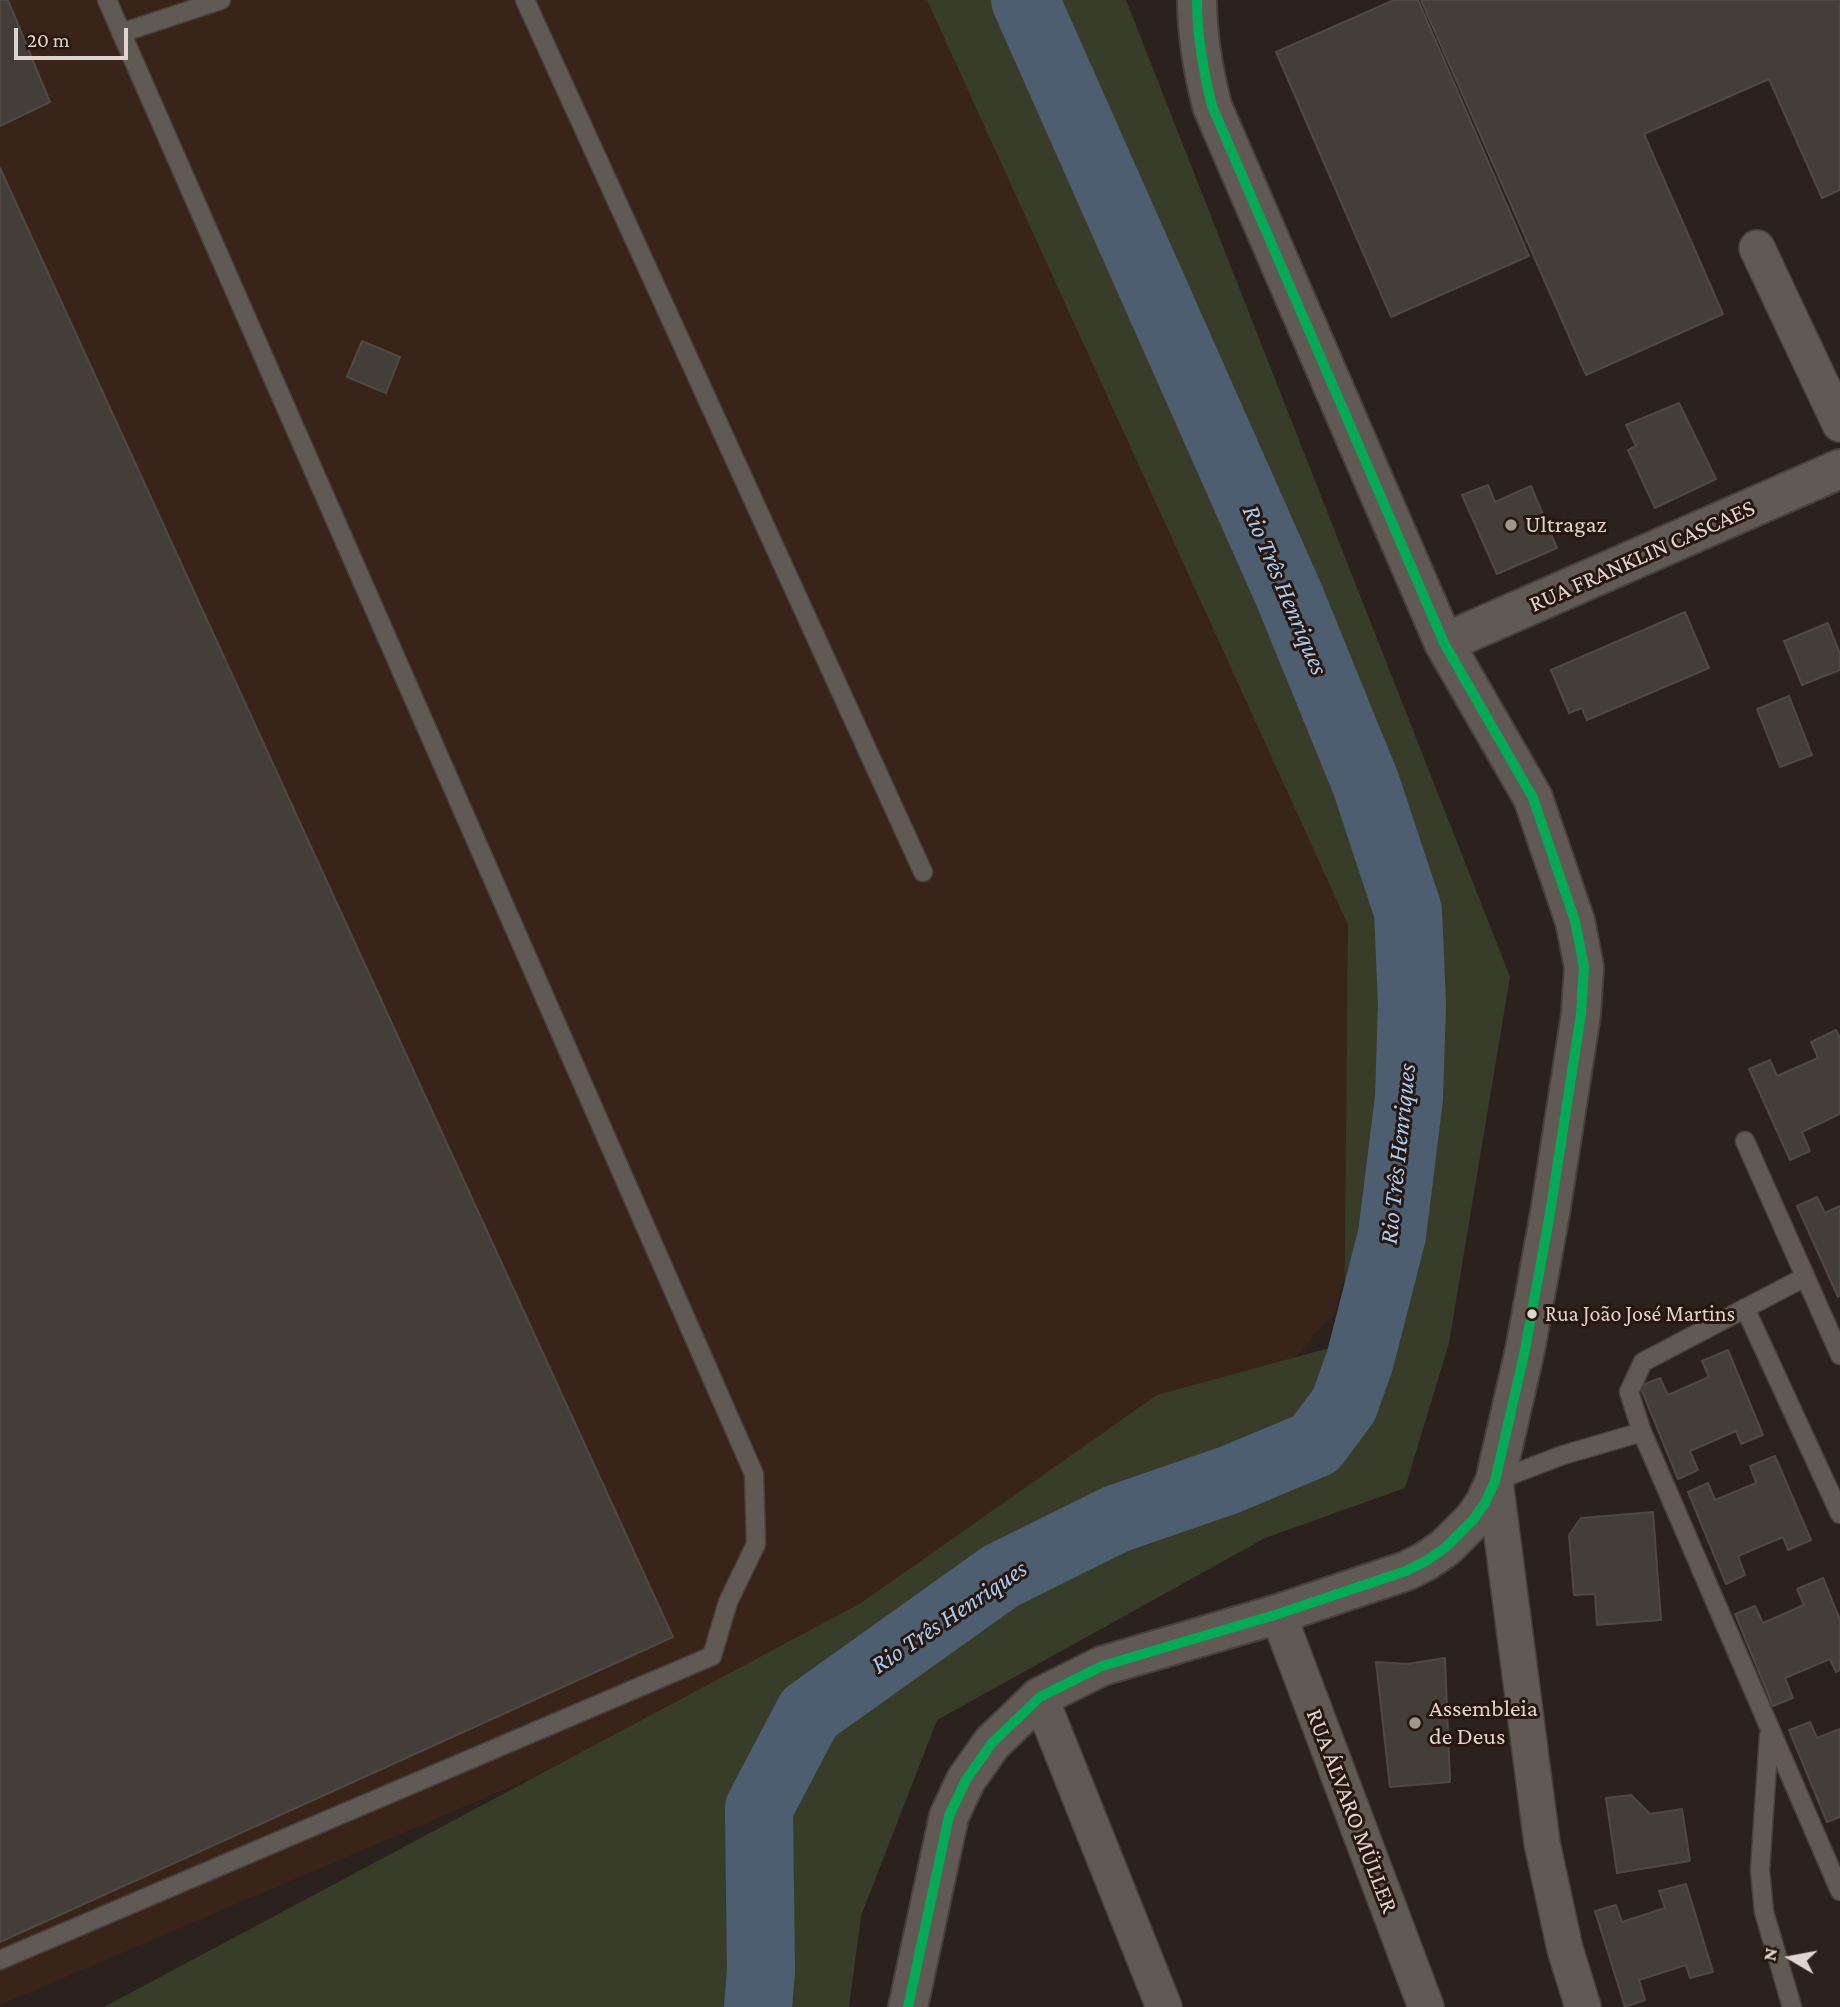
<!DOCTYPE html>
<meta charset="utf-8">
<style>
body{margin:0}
#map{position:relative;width:1840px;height:2007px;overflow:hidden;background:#2b221d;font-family:"Crimson Pro",serif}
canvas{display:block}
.north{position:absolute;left:1756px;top:1923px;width:70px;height:70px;-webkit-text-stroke:5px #27170e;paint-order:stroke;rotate:280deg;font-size:19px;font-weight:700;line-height:28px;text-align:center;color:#dfd4ce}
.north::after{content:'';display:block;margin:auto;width:24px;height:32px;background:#dfd4ce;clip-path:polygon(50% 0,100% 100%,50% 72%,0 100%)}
.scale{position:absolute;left:14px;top:28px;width:114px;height:32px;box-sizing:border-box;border:4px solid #dfd4ce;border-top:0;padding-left:9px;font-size:21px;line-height:24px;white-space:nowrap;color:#dfd4ce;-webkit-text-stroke:5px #27170e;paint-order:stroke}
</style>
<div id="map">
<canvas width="1840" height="2007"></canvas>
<div class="north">N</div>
<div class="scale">20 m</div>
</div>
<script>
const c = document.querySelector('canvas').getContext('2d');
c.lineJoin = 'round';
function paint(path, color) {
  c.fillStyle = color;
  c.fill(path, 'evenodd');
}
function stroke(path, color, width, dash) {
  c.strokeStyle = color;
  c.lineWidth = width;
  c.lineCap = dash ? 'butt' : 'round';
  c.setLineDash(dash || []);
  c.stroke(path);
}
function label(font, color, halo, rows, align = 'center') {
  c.font = font + ' "Crimson Pro",serif';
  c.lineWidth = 6;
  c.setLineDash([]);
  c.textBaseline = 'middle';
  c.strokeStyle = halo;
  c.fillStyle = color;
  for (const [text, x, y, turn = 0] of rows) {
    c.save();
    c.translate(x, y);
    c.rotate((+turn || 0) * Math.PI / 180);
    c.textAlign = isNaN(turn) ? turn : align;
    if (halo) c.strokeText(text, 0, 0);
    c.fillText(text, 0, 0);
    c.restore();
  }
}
paint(new Path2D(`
 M0 0H934L1364 890 1352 1250 1335 1312 1267 1389 866 1635 0 2005Z`), '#392419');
paint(new Path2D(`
 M927 0H1126L1510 977 1449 1343 1405 1488 1265 1538 937 1720 861 1916 849 2007H104L861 1603 1157 1395 1344 1344 1348 925Z`), '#383d2a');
stroke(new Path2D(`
 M758 2007 761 1971 759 1808 809 1713 1001 1576 1116 1519 1229 1480 1315 1444 1344 1405 1360 1360 1392 1235 1409 1098 1412 1004 1408 911 1366 784 1289 595 1025 0`), '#4e5e71', 68);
const building = new Path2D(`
 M0 0H8L50 102 0 126Z
 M1394 0H1418L1529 256 1391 317 1276 52Z
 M1421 0H1840V190L1822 198 1769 79 1644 134 1723 314 1586 375Z
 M0 168 673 1637 0 1942Z
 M362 341 400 357 386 393 347 377Z
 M1679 403 1716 479 1655 508 1628 450 1636 446 1626 425Z
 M1488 485 1495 502 1531 486 1557 548 1497 574 1462 495Z
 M1685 612 1709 668 1587 720 1582 708 1569 713 1551 670Z
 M1828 623 1840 654V670L1802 685 1784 641Z
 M1789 696 1812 755 1780 767 1757 709Z
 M1836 1030 1840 1038V1114L1802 1132 1810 1151 1790 1160 1749 1069 1770 1060 1777 1076 1818 1058 1811 1042Z
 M1817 1197 1825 1213 1840 1206V1295L1838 1297 1797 1206Z
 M1728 1350 1763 1435 1741 1444 1736 1431 1690 1451 1698 1470 1678 1479 1640 1386 1660 1378 1668 1395 1709 1377 1702 1361Z
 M1775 1456 1811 1540 1788 1550 1783 1537 1738 1556 1745 1575 1726 1584 1688 1492 1708 1483 1715 1500 1756 1483 1750 1466Z
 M1653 1512 1661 1620 1597 1625 1595 1594 1574 1595 1569 1535 1581 1518Z
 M1823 1578 1840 1620V1670L1836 1672 1830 1659 1785 1678 1793 1698 1773 1706 1735 1614 1755 1606 1763 1623 1804 1605 1797 1589Z
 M1445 1658 1450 1782 1390 1787 1376 1662 1407 1664Z
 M1810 1722 1817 1738 1840 1729V1817L1827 1822 1789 1730Z
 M1631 1795 1650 1814 1682 1809 1690 1861 1617 1873 1606 1798Z
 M1686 1884 1713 1972 1690 1978 1686 1965 1639 1980 1645 2000 1625 2007 1595 1911 1616 1905 1622 1922 1665 1908 1659 1891Z`);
paint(building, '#443e39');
stroke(building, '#504843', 2);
const service = new Path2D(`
 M525 0 923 872
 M121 33 221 0
 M1745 1141 1840 1355
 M1805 1277 1643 1362 1629 1392 1642 1432 1840 1891
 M1745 1308 1840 1514
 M1495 1481 1563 1455 1642 1432
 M1769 1735 1760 1870 1764 1912 1792 2007
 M0 1960 712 1656 728 1602 756 1544 754 1474 107 0`);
const minor = new Path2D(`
 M1757 248 1840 424
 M1495 1481 1542 1843 1565 1949 1583 2007
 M1278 1614 1426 2007
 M1040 1697 1164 2007`);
const tertiary = new Path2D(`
 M1444 643 1840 469`);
const secondary = new Path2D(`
 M908 2007 949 1816 966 1780 992 1743 1040 1697 1102 1666 1278 1614 1406 1571 1426 1561 1446 1547 1473 1520 1485 1503 1495 1481 1525 1350 1550 1213 1581 1014 1584 967 1575 921 1533 798 1444 643 1212 106C1203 70 1197 37 1197 0`);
stroke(service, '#48403c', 21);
stroke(minor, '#48403c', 38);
stroke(tertiary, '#48403c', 42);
stroke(secondary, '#48403c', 42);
stroke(service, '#615954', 18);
stroke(minor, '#615954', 35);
stroke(tertiary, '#615954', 38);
stroke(secondary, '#615954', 38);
stroke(new Path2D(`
 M908 2007 949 1816 966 1780 992 1743 1040 1697 1102 1666 1278 1614 1406 1571 1426 1561 1446 1547 1473 1520 1485 1503 1495 1481 1525 1350 1550 1213 1581 1014 1584 967 1575 921 1533 798 1444 643 1212 106C1203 70 1197 37 1197 0`), '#06aa56', 10);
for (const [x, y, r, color] of [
 [1511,525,7,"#a09690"],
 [1532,1314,6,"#dfd4ce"],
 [1415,1723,7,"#a09690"]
]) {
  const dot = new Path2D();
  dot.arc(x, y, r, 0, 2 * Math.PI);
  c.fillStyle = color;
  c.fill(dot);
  stroke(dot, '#27170e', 2.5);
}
label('22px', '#dfd4ce', '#27170e', [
 ["Rua João José Martins",1545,1314]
], 'left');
label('24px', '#dfd4ce', '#27170e', [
 ["Ultragaz",1525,525],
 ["Assembleia",1429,1709],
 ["de Deus",1429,1737]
], 'left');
label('24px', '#dfd4ce', '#27170e', [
 ["RUA FRANKLIN CASCAES",1642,556,-24],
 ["RUA ÁLVARO MÜLLER",1352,1811,69]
]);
label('italic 26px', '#a7ccf6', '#27170e', [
 ["Rio Três Henriques",1285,590,67],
 ["Rio Três Henriques",1398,1154,-84],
 ["Rio Três Henriques",949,1617,-34]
]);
</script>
